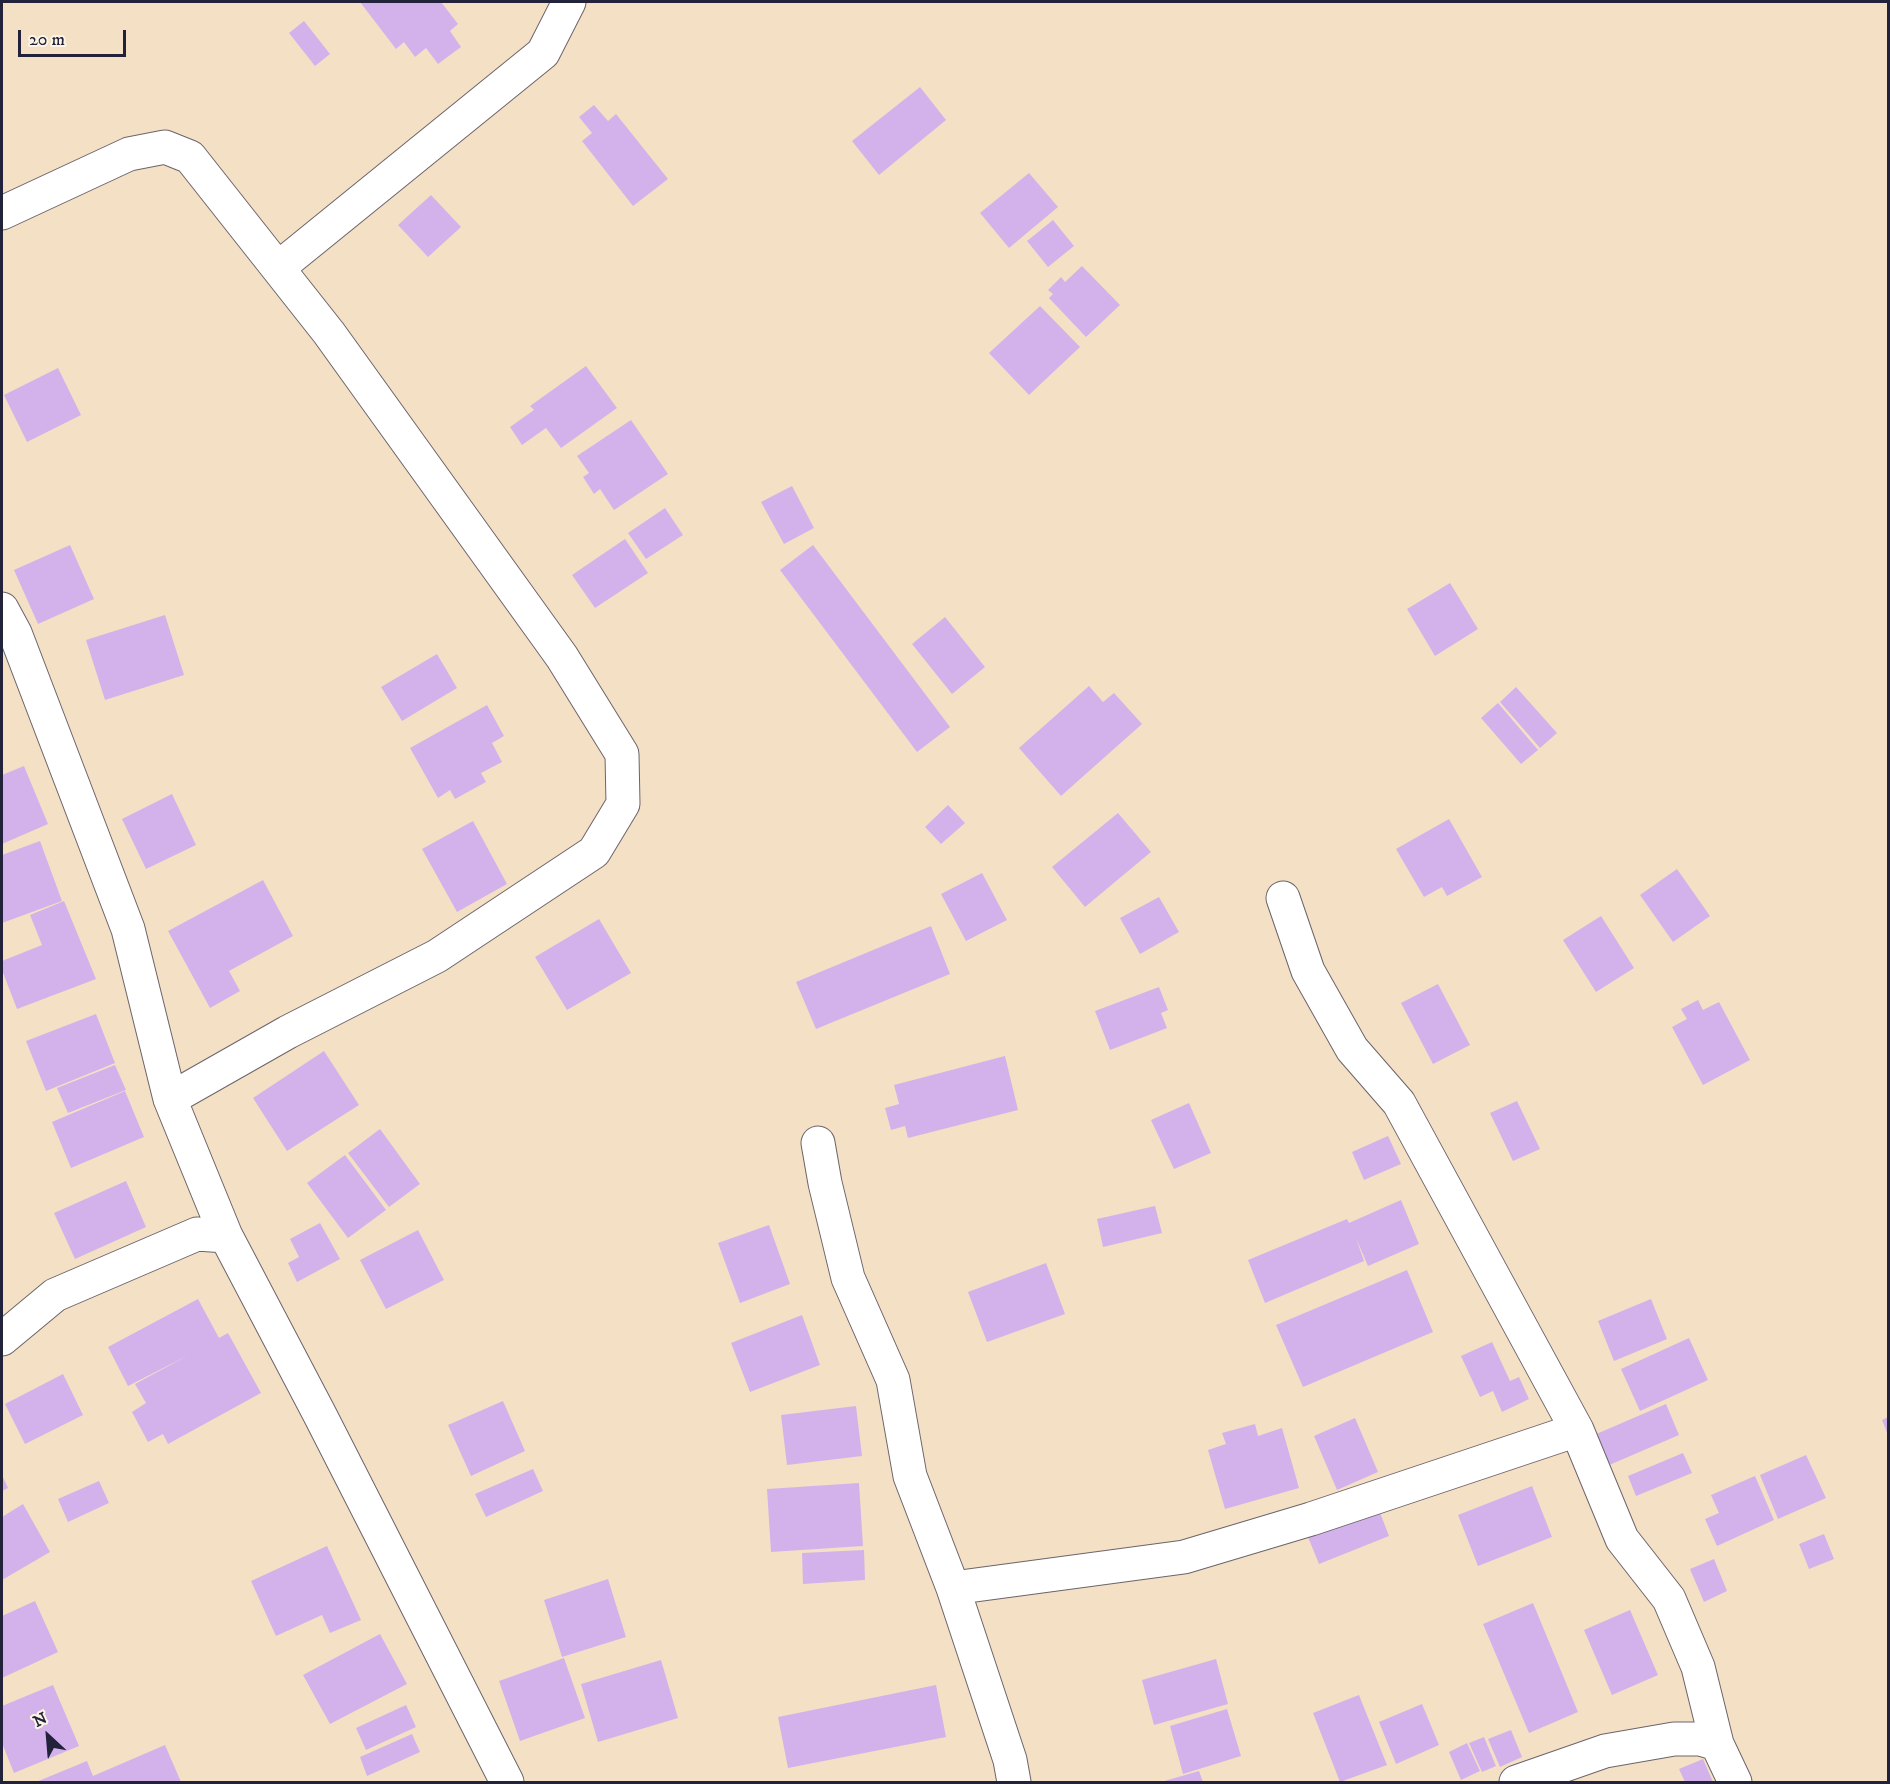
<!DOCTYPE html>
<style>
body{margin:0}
#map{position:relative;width:1890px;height:1784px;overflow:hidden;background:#f4e0c4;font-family:"IM FELL DW Pica",serif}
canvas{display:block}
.frame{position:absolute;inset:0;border:3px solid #22223b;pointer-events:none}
.north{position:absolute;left:18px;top:1706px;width:60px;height:60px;-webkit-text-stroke:4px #fcf5e5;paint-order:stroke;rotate:334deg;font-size:16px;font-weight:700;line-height:24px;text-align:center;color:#22223b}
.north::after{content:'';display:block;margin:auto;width:21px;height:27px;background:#22223b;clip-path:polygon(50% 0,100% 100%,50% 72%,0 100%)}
.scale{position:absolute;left:18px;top:30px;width:108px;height:27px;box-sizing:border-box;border:3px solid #22223b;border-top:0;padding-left:8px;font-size:18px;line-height:21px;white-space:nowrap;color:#22223b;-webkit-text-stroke:4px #fcf5e5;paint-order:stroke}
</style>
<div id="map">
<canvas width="1890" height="1784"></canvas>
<div class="frame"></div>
<div class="north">N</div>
<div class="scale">20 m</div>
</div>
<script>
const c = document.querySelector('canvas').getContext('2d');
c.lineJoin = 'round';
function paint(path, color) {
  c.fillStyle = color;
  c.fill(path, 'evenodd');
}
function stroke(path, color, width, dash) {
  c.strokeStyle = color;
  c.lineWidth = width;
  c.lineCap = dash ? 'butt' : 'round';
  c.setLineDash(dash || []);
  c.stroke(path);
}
paint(new Path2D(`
 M360 2H441L458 24 450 31 461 47 438 64 426 48 415 57 404 42 396 49Z
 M304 21 330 54 315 66 289 33Z
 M920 87 946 120 879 175 852 141Z
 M594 105 608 121 616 114 668 179 633 206 582 141 592 133 579 117Z
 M1029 173 1058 207 1009 248 980 213Z
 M431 195 461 227 428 257 398 225Z
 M1053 220 1074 246 1048 267 1027 241Z
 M1082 266 1120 305 1086 337 1049 298 1053 294 1048 290 1061 277 1065 282Z
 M1040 306 1080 347 1029 395 989 353Z
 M586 366 617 408 561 448 546 428 522 445 510 427 534 410 530 406Z
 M58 368 81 415 27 442 4 395Z
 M631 420 668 474 614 510 600 489 594 494 583 477 589 473 577 456Z
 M792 486 814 528 784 544 761 502Z
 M665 508 683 535 646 559 628 533Z
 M625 539 648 573 595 608 572 575Z
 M70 545 94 599 38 624 14 570Z
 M813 545 950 727 917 752 780 570Z
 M1450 583 1478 629 1435 656 1407 609Z
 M165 615 184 675 105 700 86 640Z
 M945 617 985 667 952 694 912 644Z
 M437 654 457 688 402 721 381 687Z
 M1089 686 1103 702 1114 693 1142 724 1061 796 1019 748Z
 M1516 687 1557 733 1540 748 1500 702Z
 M1498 703 1538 750 1521 764 1481 718Z
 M487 705 504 736 492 743 502 762 481 773 486 782 455 799 450 790 438 798 410 748Z
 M24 766 48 824 2 844V775Z
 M172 794 196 845 146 869 122 819Z
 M948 805 965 823 941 844 925 827Z
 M1118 813 1151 852 1085 907 1052 867Z
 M1449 819 1482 877 1447 896 1442 887 1424 897 1396 849Z
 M473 821 507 884 457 912 422 849Z
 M40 841 62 901 2 923V855Z
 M1677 869 1710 916 1673 942 1640 895Z
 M982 873 1007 920 966 941 941 894Z
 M263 880 293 936 229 971 240 991 210 1008 168 931Z
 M1159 897 1179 932 1140 954 1120 918Z
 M64 901 96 979 17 1009 2 970V961L42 945 30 915Z
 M1601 916 1634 968 1596 992 1563 940Z
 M599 919 631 973 567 1010 535 957Z
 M931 926 950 974 816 1029 796 982Z
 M1438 984 1470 1045 1433 1064 1401 1003Z
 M1159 987 1168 1010 1161 1013 1167 1028 1110 1050 1095 1011Z
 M1698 1000 1703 1010 1719 1002 1750 1060 1703 1085 1672 1027 1687 1019 1681 1009Z
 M96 1014 115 1063 46 1091 26 1041Z
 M324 1051 359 1105 287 1151 253 1098Z
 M1005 1056 1018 1110 908 1138 905 1126 891 1130 885 1108 899 1104 894 1085Z
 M115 1065 126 1090 68 1113 57 1088Z
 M125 1091 144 1137 71 1168 52 1122Z
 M1517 1101 1540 1149 1513 1161 1490 1113Z
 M1189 1103 1211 1153 1174 1169 1151 1120Z
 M380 1129 420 1184 389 1207 348 1153Z
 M1388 1136 1401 1164 1364 1180 1352 1152Z
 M345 1155 386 1210 348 1238 307 1183Z
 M126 1181 146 1227 75 1259 54 1213Z
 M1401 1200 1419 1244 1368 1266 1356 1238 1364 1261 1265 1303 1248 1260 1347 1219 1349 1223Z
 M1155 1206 1162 1233 1103 1247 1097 1219Z
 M320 1223 340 1259 297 1282 288 1263 299 1257 290 1239Z
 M769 1225 790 1284 740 1303 718 1243Z
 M418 1230 444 1280 386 1309 360 1260Z
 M1046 1263 1065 1314 987 1342 968 1292Z
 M1407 1270 1433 1332 1303 1387 1276 1325Z
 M198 1299 219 1338 228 1333 261 1393 168 1444 163 1434 148 1442 132 1412 146 1403 135 1384 189 1355 128 1386 108 1347Z
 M1651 1299 1667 1339 1614 1361 1598 1321Z
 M802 1315 820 1365 750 1392 731 1343Z
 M1689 1338 1708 1380 1640 1411 1621 1369Z
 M1492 1342 1510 1381 1519 1377 1529 1399 1502 1412 1493 1391 1480 1397 1461 1356Z
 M63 1374 83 1415 25 1444 5 1404Z
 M503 1401 525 1451 471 1476 448 1425Z
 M1666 1404 1679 1435 1607 1466 1594 1435Z
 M856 1406 862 1456 787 1465 781 1415Z
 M1888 1417V1435L1882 1420Z
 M1355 1418 1378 1472 1337 1490 1314 1436Z
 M1255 1424 1258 1436 1282 1428 1299 1488 1225 1509 1208 1450 1226 1444 1222 1433Z
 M1683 1453 1692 1473 1636 1496 1628 1476Z
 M1806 1455 1826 1498 1778 1519 1760 1475Z
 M533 1469 543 1491 486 1517 475 1494Z
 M2 1475 8 1488 2 1491Z
 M1755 1476 1774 1520 1717 1546 1705 1519 1719 1513 1711 1495Z
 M99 1481 109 1503 68 1522 58 1499Z
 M859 1483 863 1546 771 1552 767 1489Z
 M1532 1486 1552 1537 1478 1566 1458 1515Z
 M23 1504 50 1552 2 1580V1517Z
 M1379 1510 1389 1536 1319 1564 1308 1537Z
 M1824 1534 1834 1559 1809 1569 1799 1544Z
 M327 1546 361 1620 330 1633 322 1615 276 1636 251 1581Z
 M864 1550 865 1580 803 1584 802 1553Z
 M1714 1559 1727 1591 1704 1602 1690 1569Z
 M608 1579 626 1637 562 1657 544 1600Z
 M35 1601 58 1652 2 1678V1616Z
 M1533 1603 1578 1712 1529 1733 1483 1624Z
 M1630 1610 1658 1675 1612 1695 1584 1630Z
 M380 1634 407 1684 330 1724 303 1675Z
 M564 1658 585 1718 520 1741 499 1681Z
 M1216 1659 1228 1704 1154 1725 1142 1680Z
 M661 1660 678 1718 598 1742 581 1684Z
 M53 1685 79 1746 14 1773 2 1743V1706Z
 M936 1685 946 1737 788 1768 778 1717Z
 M1359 1695 1387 1765 1340 1782 1313 1713Z
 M1422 1704 1439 1745 1396 1764 1379 1722Z
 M406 1705 416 1727 366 1750 356 1728Z
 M1227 1709 1241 1756 1183 1774 1170 1726Z
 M1511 1730 1522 1757 1500 1767 1488 1739Z
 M412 1734 420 1752 367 1776 360 1757Z
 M1484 1737 1496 1766 1482 1772 1469 1743Z
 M1467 1743 1480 1771 1461 1780 1449 1752Z
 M165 1745 181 1782H36L87 1761 93 1776Z
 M1703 1759 1713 1782H1685L1679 1769Z
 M1199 1771 1203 1782H1161Z`), '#d3b2ec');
const street = new Path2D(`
 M2 213 129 154 165 147 190 157 329 333 562 657 622 754 623 804 594 852 437 956 288 1032 170 1099
 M278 268 543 53 569 2
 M2 609 15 633 128 929 170 1099 226 1236 320 1415 507 1782
 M1283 898 1308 971 1352 1049 1399 1103 1577 1430 1622 1539 1669 1599 1698 1667 1717 1744
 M818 1143 825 1183 848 1278 893 1380 910 1476 953 1588 1010 1760 1014 1782
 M2 1339 55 1295 197 1234 226 1236
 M953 1588 1184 1557 1311 1519 1577 1430
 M1516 1782 1605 1751 1674 1739H1700L1717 1744 1735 1782`);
stroke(street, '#6c646b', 35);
stroke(street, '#fff', 33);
</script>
